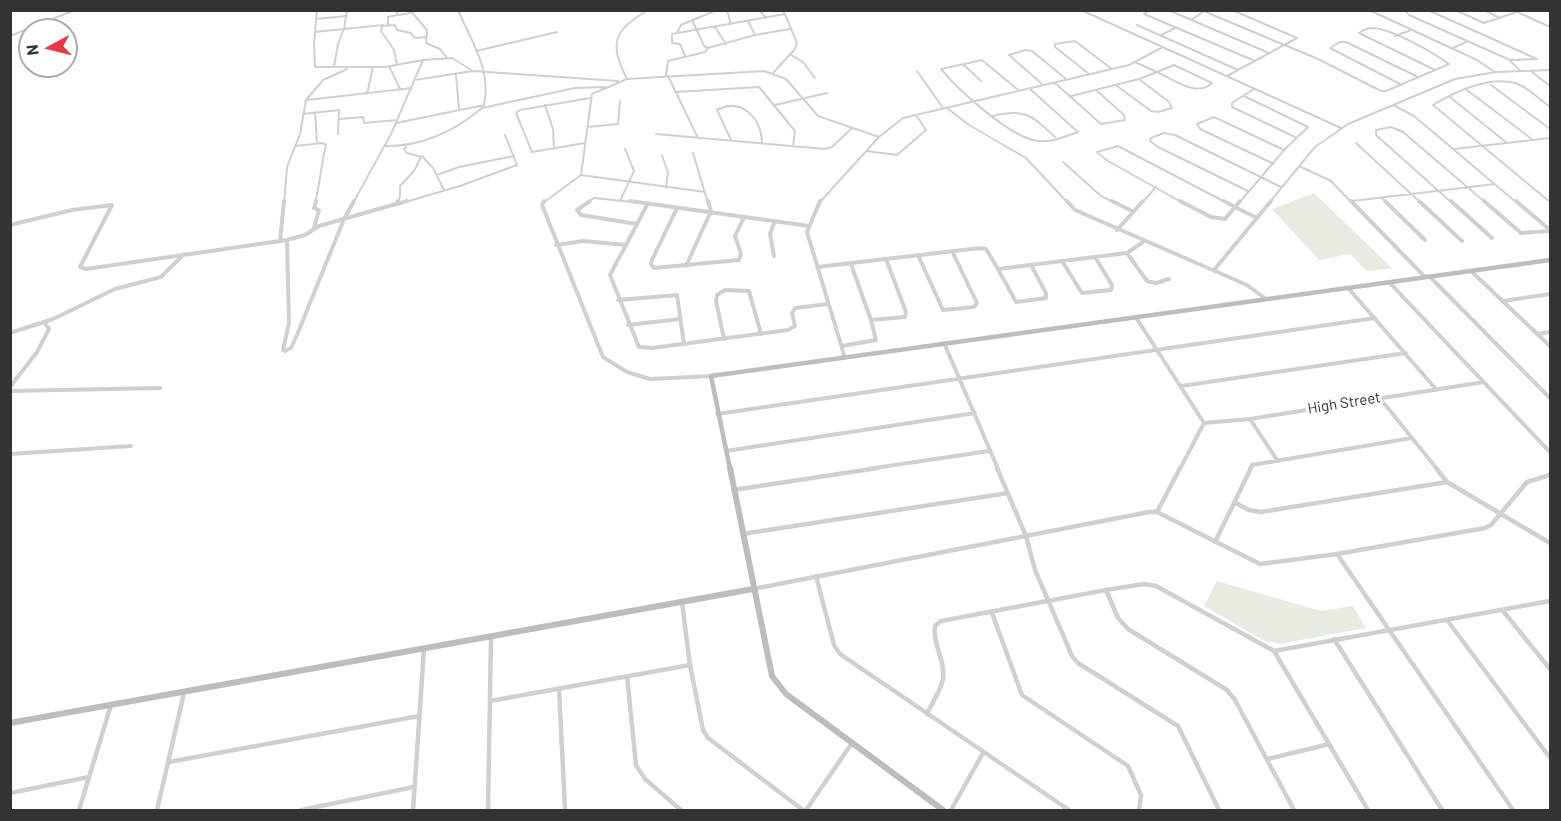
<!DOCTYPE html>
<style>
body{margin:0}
#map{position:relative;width:1561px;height:821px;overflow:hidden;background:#fff;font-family:Barlow,sans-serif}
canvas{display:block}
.frame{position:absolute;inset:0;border:12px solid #333;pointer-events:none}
.north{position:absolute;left:18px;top:18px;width:60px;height:60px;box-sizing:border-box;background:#fff;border:2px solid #adadad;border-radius:50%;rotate:263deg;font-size:16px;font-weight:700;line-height:24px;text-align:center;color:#333}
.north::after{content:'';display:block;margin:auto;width:21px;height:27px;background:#e63946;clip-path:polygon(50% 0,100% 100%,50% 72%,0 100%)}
</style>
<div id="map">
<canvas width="1561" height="821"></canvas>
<div class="frame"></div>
<div class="north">N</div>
</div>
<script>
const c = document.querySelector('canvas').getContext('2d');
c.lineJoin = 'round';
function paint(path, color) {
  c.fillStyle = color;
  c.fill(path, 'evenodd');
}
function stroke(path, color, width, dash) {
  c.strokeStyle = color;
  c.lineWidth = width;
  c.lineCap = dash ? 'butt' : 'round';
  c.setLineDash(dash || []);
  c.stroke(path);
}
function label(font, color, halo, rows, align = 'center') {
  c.font = font + ' Barlow,sans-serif';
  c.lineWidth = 6;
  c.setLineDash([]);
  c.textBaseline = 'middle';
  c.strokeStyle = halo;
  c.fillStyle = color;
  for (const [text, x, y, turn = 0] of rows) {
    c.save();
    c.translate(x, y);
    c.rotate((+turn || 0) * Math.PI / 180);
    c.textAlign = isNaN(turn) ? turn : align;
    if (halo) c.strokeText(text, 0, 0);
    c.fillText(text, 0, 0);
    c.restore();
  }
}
paint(new Path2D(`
 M1314 193 1392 268 1367 271 1350 254 1319 260 1272 209Z
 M1217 581 1321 611 1353 606 1366 628 1279 644 1263 640 1204 606Z`), '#e6ecdf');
stroke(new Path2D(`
 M317 10 314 44 315 67H385L423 60 452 58 473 71 618 81
 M396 10 398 15 411 13
 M410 10 427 30 426 43 440 49 447 58
 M727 10 731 24
 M759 10 766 18
 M1081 10 1341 128
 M1149 10 1144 14 1255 61
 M1168 10 1269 53
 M1201 10 1318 59 1381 91H1386L1449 64C1432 52 1393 29 1372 28 1367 28 1363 30 1359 33L1435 70
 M1369 10 1477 60 1495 72
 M1405 10 1409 15 1510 60 1537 59
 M1428 10 1537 59
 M1455 10 1484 23 1517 12
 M1484 10 1500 18
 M1513 10 1550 27
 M316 19 347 16
 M692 20 704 46 708 48 755 35 790 29
 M1191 20 1203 12
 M748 21 755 35
 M388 25V17L397 15
 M1137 25 1238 70
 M715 27 726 44
 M315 32 344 29 347 10
 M677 33 681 25 717 10
 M1161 35 1175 28
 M10 36 75 10
 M1395 36 1411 30
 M1453 48 1468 41
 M476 51 557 32
 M791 55 803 62 815 78
 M685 56 680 44 672 43V34L785 14
 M1510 61 1521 71
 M1135 62 1157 72
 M963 64 981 81
 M397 65 394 50 381 31 382 26 395 25 397 30 411 33 415 38 426 37
 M1174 65 1212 83C1197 98 1173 79 1157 72Z
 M389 66 400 89
 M334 67 338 44 344 29 383 25
 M917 71 943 108
 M1532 72 1550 86
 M773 73 795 49 797 43 785 14 781 10
 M1089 74 1055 47V44L1075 41 1112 69
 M456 75 459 109
 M666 76 668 61 705 52 708 48
 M668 76 697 136
 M1227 76 1297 38 1232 10
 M627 79C609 43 613 31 648 10
 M415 80 473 71
 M1055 83 1101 124 1125 120 1124 115 1096 90
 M1042 84 1009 55 1025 50 1032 51 1066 79
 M1402 85 1330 48 1340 42H1346L1418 77
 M1491 85 1550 129
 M1117 86 1151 111 1158 112 1172 108 1169 102 1139 79
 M1254 89 1232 103V107L1295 137
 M1018 90 982 60 941 69C958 90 1010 137 1037 141 1050 143 1066 136 1078 132L1030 89
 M1467 90 1533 140
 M675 92 759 87 795 131 793 146
 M367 94 373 67
 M1071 96 1139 79 1157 72
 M1450 97 1507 143
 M307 100 412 88
 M545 105 553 129 554 148
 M775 105 827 93
 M1393 105 1414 116 1517 203
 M1550 107C1539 99 1528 87 1515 83 1489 76 1454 92 1433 105L1550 202
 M482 108 575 88 605 87
 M947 108 969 125 1026 158 1068 203
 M315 112 317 143
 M303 114 339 110 338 134
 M992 116C1026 108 1031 115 1055 137
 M339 119 363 117 364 123 397 120
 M396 123 484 105C492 70 471 41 458 10
 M587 127 618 124 620 101
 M656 134 825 149 832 147 852 128
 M731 140 717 110C742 97 761 118 762 143
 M585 143 532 152 516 113 520 110 590 98
 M1356 143 1421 203
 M296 146 322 143 326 145C321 165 320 183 315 203
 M385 146C421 147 455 131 482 108
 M1454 149 1550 138
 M867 151 897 155 926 130 916 115
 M693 153 708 203
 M422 156 433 168 444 190
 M662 156 668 172 666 188
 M1063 162 1101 196 1115 203
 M1274 164 1200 129 1197 124 1214 117 1284 150
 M1299 166 1331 181 1352 203
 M437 175 459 167 514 156
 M581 175 705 192
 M1248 191 1158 147 1150 141 1151 138 1164 133 1175 135 1281 187
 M1382 198 1387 203
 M620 201 634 171 625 149
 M1352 201 1495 184
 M284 203 287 167 300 134 306 100 323 80 347 69
 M353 203 391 134 423 60
 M397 203 400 197V186L414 171 421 157 407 153 404 149 406 147
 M402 203 460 186 517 165 505 135
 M543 203 581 175 592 94 627 79 764 71 786 79 818 116 879 137
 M587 203 594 198 642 203
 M819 203 879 137 903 118 1129 65 1163 47
 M1142 203 1156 187
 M1183 203 1108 161 1097 152 1118 146 1227 203
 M1239 203 1285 149 1308 127 1244 96
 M1269 203 1315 147 1348 124 1455 79 1496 72 1550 70
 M1452 203 1376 135V130L1391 127 1403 132 1486 203`), '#d0d0d0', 2);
stroke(new Path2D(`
 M544 201 542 205 603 357 627 372 650 379 711 376
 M590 201 577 210 581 215 637 224
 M630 201 809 226
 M820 201 807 232 845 358
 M1067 201 1075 210 1247 285 1266 299
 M1112 201 1132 211
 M1180 201 1211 217 1225 219 1235 207
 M1224 201 1235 207
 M1351 201 1425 277
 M1385 201 1425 240
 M1419 201 1462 241
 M1451 201 1492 238
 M1484 201 1521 233 1550 231
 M1516 201 1550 230
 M397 204 407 201
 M647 205 610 275 639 347 652 348 788 330 795 326 792 313 795 308 828 304
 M1235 207 1255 217
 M1235 207 1240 201
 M677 208 652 260 651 264 654 268 739 260 741 254 735 236 744 217
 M10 225 72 210 112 205 80 267 86 269 287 240 305 235 319 226 396 204 398 201
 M314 228 319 210 314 208 316 201
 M1117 230 1143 201
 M287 240 289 323 283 350 285 351 291 348 297 335 344 219 354 201
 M280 241 284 201
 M556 245 583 241 626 245
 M1127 253 1147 281 1156 283 1169 279
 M918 255 943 310 974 307 977 303 952 251
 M774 256 770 234 775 221
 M1062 261 1082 293 1111 290 1112 285 1095 257
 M851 264 871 320 905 317 906 312 886 259
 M686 266 711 211 708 201
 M817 267 980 248 986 249 998 269 1127 253 1143 242
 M998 269 1016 302 1046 298V293L1031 265
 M1214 270 1271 201
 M1471 271 1550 346
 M1430 277 1550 398
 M1390 283 1550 452
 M1349 289 1435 388
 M618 300 677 295 684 344
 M1503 301 1550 294
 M1137 319 1204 423
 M628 325 680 319
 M10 333 53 319 115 289 161 277 184 254
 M1537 334 1550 332
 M724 339 716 301 717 295 725 290 749 291 761 334
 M944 343 998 469
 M842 346 876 340 871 320
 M1181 386 1406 353
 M10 387 37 352 49 329 44 322
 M10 391 160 388
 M1379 397 1437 469
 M717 414 1375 318
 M1250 419 1277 460
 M1204 423 1250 419 1484 382
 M726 451 975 413
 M10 454 131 446
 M868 469 989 451
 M1180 469 1204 423
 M1250 469 1252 465 1412 438`), '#d0d0d0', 4);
stroke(new Path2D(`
 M997 468 1026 536 1035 570 1072 656 1078 663 1178 726 1219 810
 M1447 482 1550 543
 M733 490 878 468
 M1234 502 1249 510 1261 512 1447 482 1436 468
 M1157 512 1180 468
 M742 534 1008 493
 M1215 542 1251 468
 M1337 554 1513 810
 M816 576 834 645 840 654 1069 810
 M753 589 1149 512H1157L1260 564 1337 554 1485 528 1491 525 1527 482 1550 475
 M1106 590 1118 618 1128 629 1227 690 1235 700 1294 810
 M682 602 690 665 703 730 708 738 803 810
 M1503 611 1550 669
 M992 613 1022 695 1128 766 1141 795 1139 810
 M1447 620 1550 758
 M1334 639 1442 810
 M1274 651 1550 601
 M627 676 636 765 645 779 681 810
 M559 688 565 810
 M490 701 690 665
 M927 714C932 703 941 690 943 679 946 661 932 644 935 626L941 621 1106 590 1144 584 1156 586 1274 651 1368 810
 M1268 759 1329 744
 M169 762 419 716
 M10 793 89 777
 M79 810 111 705
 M157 810 184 693
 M301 810 414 787
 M413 810 424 649
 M488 810 491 638
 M806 810 852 743
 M951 810 983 753`), '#d0d0d0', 4.5);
stroke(new Path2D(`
 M730 469 711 376 1550 260`), '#bdbdbd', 4.5);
stroke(new Path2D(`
 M730 468 772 676 786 694 943 810
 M10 723 753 589`), '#bdbdbd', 6);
label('15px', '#333', '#fff', [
 ["High Street",1344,403,-9]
]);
</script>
